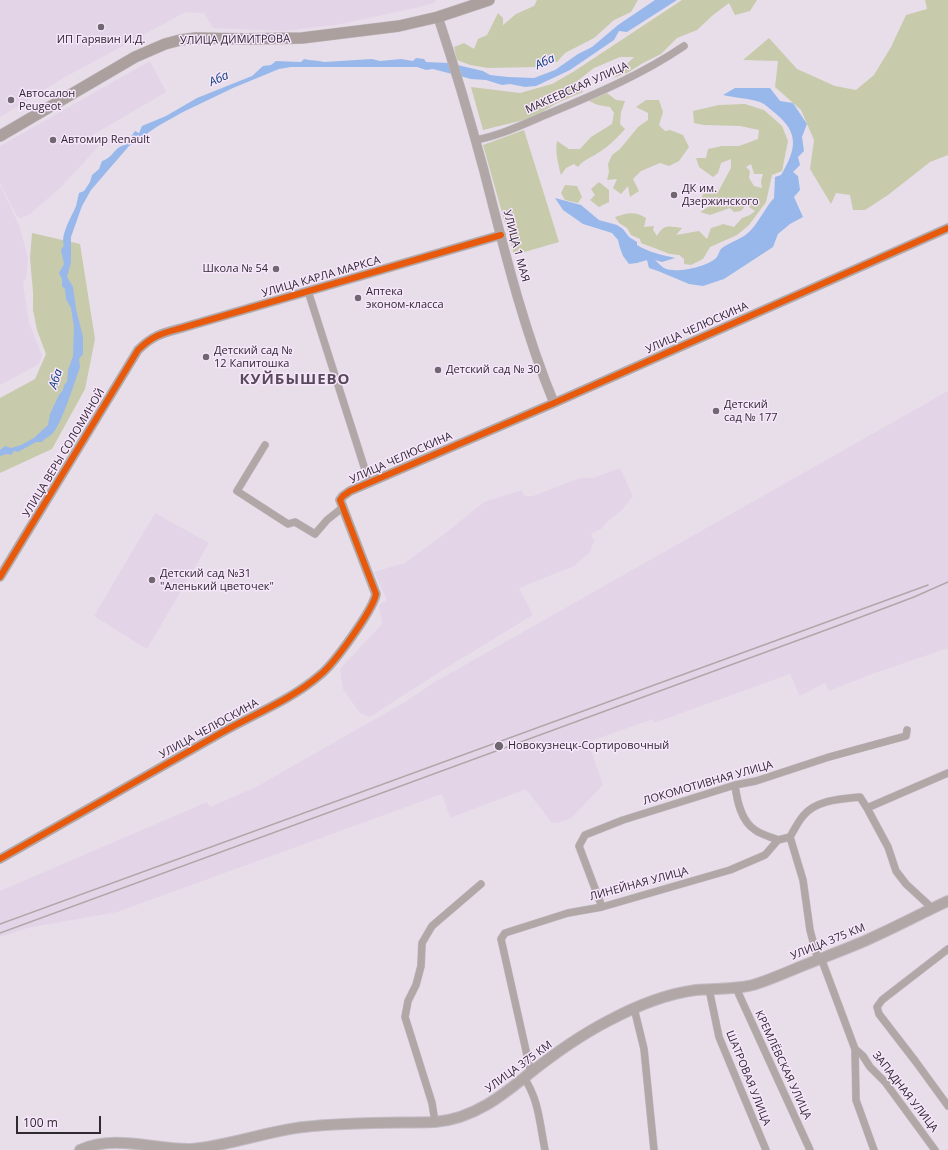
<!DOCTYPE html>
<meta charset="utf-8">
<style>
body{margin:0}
#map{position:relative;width:948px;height:1150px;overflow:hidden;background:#e7dee9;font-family:"Open Sans",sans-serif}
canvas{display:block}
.scale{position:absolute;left:16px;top:1116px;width:85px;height:18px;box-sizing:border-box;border:2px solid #2f2930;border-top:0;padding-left:5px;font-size:12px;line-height:14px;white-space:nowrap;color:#2f2930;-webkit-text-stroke:3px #f8e6fc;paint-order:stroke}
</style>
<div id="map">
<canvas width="948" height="1150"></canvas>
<div class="scale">100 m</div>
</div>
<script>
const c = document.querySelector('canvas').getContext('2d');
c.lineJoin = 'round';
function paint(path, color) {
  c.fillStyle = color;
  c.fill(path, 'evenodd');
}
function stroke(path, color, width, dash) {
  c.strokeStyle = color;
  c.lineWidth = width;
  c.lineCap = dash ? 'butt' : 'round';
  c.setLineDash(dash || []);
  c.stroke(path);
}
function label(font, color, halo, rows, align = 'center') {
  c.font = font + ' "Open Sans",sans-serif';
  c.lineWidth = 3;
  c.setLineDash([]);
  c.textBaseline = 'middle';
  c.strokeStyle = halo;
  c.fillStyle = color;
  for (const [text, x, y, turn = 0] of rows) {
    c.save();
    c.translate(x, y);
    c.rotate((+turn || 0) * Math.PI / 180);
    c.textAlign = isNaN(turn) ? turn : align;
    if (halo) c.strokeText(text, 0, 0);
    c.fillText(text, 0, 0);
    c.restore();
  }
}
paint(new Path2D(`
 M0 0H436L435 3 415 8 336 25 284 31 213 28 204 13 186 12 65 77 0 117Z
 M150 61 166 92 93 135 99 146 62 186 30 214 20 218 17 216 0 183V146Z
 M0 185 19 225 28 258 26 278 23 284 29 323 42 355 39 364 0 385Z
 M948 391V648L872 674 829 691 825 683 800 696 790 674 654 723 653 719 588 742 603 785 571 818 560 822 552 823 526 789 450 818 442 794 117 912 27 928 0 937V891L207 802 210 807 256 787 405 702 433 683Z
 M620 468 633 496 621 511 608 521 601 529 591 534 594 541 590 552 574 566 519 588 533 615 441 671 370 717 360 713 343 689 340 669 382 624 379 605 387 600 374 572 405 563 447 532 484 502 522 490 524 496H533L580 478H593Z
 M155 513 209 543 147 649 94 616Z`), '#e4d4e8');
paint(new Path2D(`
 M537 0H638L631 12 614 20 594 38 565 53 557 62 537 67 488 68 470 65 457 60 454 47 464 43 474 49 478 39 487 35 498 13 503 18V25L516 14 534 6Z
 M682 0H757L750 11 735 15 729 3 713 15 697 30 677 38 661 54 643 63 627 73 613 78 634 57H620L594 68 576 82 583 92 557 103 532 118 483 130 471 87 520 93 552 84 573 72Z
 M925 0H948V155L930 162 888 195 865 210H853L850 195 836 193 831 204 810 169 814 140 801 110 775 87 778 61 743 60 769 38 797 69 835 86 856 90 874 75 891 47 906 15 927 9Z
 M607 93 616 100 625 101 621 112 620 124 625 129C618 137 610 145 601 151 593 157 584 159 578 167L574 164 566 168 561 175C558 163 555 153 557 141L569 149H580L591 137 612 124 614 113 610 107 598 105 589 101Z
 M646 100H659L663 112 659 125 665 131 670 130 683 135 689 147 679 161 669 166 660 163 641 171 633 179 639 191 630 197 628 186 621 194 613 188 617 179 607 180 609 172 608 164 612 155 620 149 638 127 648 120V113L636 107Z
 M745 104 764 110 782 126 788 141 782 171 772 175 766 202 749 225 737 235 710 247 703 259 691 265 684 264V259L679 255 670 254 641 243 640 239 631 235 627 228 619 223 615 217C628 213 634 211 646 218L644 227 654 226 653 230 657 236C663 224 669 226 682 228L676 235 699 231 707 239 711 228 718 226 723 224 734 227 742 218 750 215 755 211 746 205 741 211 734 212 730 208 710 215 700 212 708 207 711 199 701 200 703 194 711 189 718 192 731 168V159L721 163 718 173 713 177 699 167 696 158H706L708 149 722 146H739L758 139 759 130 740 126 704 125 694 123 693 111 719 105ZM751 164 754 174H763L761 181 762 188 754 186 749 178 750 171 746 167Z
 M524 130 559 242 514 255 483 145Z
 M599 182 609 190V202L599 207 590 200 595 195 591 189Z
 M565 185 577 186 582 197 578 203 565 200 561 193Z
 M32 233 80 244 95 339 85 389 52 449 0 473V398L35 379 46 354 37 330 33 310V292L30 258Z`), '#c7caab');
paint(new Path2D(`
 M655 0H677L627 32 619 31 614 40 570 70 536 86 525 87 510 84 502 85 486 80 471 79 433 69 426 70 417 67H291L279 69 233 88 183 112 158 126 129 146 91 190 82 206 71 237V262L67 277 73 287 76 309 83 337V354L79 359 80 367C75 381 61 426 52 434 49 437 45 438 42 442H36L18 452 14 451 11 455 7 454 0 456V450L5 446 11 448 21 445 34 438 48 425 50 414 59 395 63 390 64 385 67 382 68 370 73 356 74 327 71 308 66 299 65 289 62 286V279L59 273 64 264 61 250 64 245C60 235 72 216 76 206 77 202 78 197 79 193L84 191 90 182 92 175 99 169 102 161C114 157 114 147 125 145L135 131 139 133 142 126 166 116 197 98 252 76 263 66 271 65 276 61 301 62 304 59C311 61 317 60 324 62L372 59 380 61 401 59 413 61 416 58 424 59 426 62 449 63 483 71 490 75 508 77 534 78 555 70 578 54 592 47 618 25Z
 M735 88H770L780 101 793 103 807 124 802 137 804 151 798 157 800 165 793 172 798 176 800 190 794 197 803 217 790 224 778 234 773 247 724 279 703 286 689 284 658 271 649 268 647 260 637 263 629 264 623 256 620 248 618 240 612 233 583 224 563 210 555 198 581 205 599 220 617 225 623 229 629 237 637 242V245C648 252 662 255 675 258L662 262 655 260C657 262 661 266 664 268 675 274 707 267 716 258 719 255 719 250 722 248 732 241 743 239 751 230 760 220 765 208 774 198L775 177 781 175C796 150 800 133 775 113 770 109 765 104 760 102 748 98 735 98 723 95Z`), '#98b8ec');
const minor = new Path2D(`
 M476 140C502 135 526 123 550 113 596 94 643 74 684 46
 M308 291 369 482
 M265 445 237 491 288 524 295 522 315 534 327 520 342 508
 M735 785C737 801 741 821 755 830 762 835 771 837 778 840
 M867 808 888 847 896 871 906 884 932 908
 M790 837C794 830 798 822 803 816 816 800 841 799 860 797L867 808 948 773
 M602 907 579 846 585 835 623 820 735 785 756 781 829 757 906 736 907 730
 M948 949 882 1000 877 1007 879 1014 916 1062 948 1106
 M821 958 855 1049 856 1100 874 1150
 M736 988 810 1150
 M709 989 719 1037 766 1150
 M634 1008 644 1049 654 1150
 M855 1049 863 1056 870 1067 885 1082 935 1150
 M531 1073 501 939 505 933 568 913 602 907 730 870 765 855 778 840 790 837 803 880 810 930 818 960
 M524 1078C539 1099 540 1126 545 1150
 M435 1122 432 1103 405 1017 408 1001 416 985 421 966 422 943 432 926 481 884`);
const tertiary = new Path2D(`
 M438 17C455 68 470 119 484 171 504 249 523 328 554 403
 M0 577 138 350C154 334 164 333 185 327L501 235
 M0 859C74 817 147 775 221 733 254 714 291 700 320 675 334 664 373 610 376 594L340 500 343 496 350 491 554 403 948 228`);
const secondary = new Path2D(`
 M80 1150C115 1134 155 1150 191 1149 230 1146 266 1131 304 1127 348 1122 392 1123 435 1122 473 1119 502 1096 530 1073 554 1054 581 1035 608 1021 636 1006 665 994 696 990 716 988 737 990 756 984 772 979 787 972 802 966 824 957 847 949 869 939 896 927 922 913 948 901`);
const primary = new Path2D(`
 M0 136 135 57 165 44 180 40 196 38 245 39 302 38 399 26 438 17 489 0`);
stroke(minor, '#c1bbc3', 8);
stroke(tertiary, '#c1bbc3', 10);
stroke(secondary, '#c1bbc3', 12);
stroke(primary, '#c1bbc3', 12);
stroke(minor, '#b1a7a6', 7);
stroke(tertiary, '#b1a7a6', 9);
stroke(secondary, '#b1a7a6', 10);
stroke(primary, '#aba09e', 11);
stroke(new Path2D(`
 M0 924 928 585
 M0 933 845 623 914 597 948 582`), '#b0a7a8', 1.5);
stroke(new Path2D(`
 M0 577 138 350C154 334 164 333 185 327L501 235
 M0 859C74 817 147 775 221 733 254 714 291 700 320 675 334 664 373 610 376 594L340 500 343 496 350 491 554 403 948 228`), '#e8590c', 6);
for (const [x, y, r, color] of [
 [101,27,4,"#6f6871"],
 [11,100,4,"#6f6871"],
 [53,140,4,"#6f6871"],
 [674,195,4,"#6f6871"],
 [276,269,4,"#6f6871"],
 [358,298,4,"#6f6871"],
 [206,357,4,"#6f6871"],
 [438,370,4,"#6f6871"],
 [716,411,4,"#6f6871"],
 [152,580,4,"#6f6871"],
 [499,746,5,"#6f6871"]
]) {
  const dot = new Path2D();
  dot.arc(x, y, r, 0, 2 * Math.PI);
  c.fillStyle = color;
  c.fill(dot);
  stroke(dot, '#f8e6fc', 1.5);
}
label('11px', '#2f2930', '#f8e6fc', [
 ["ИП Гарявин И.Д.",101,40,"center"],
 ["Автосалон",19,94],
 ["Peugeot",19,107],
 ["Автомир Renault",61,140],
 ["ДК им.",682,189],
 ["Дзержинского",682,202],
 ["Школа № 54",268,269,"right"],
 ["Аптека",366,292],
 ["эконом-класса",366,305],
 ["Детский сад №",214,351],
 ["12 Капитошка",214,364],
 ["Детский сад № 30",446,370],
 ["Детский",724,405],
 ["сад № 177",724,418],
 ["Детский сад №31",160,574],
 ["\"Аленький цветочек\"",160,587],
 ["Новокузнецк-Сортировочный",508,746]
], 'left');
label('11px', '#2f2930', '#f8e6fc', [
 ["УЛИЦА ДИМИТРОВА",235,40,-1],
 ["МАКЕЕВСКАЯ УЛИЦА",577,88,-24],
 ["УЛИЦА 1 МАЯ",516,246,75],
 ["УЛИЦА КАРЛА МАРКСА",321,277,-16],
 ["УЛИЦА ЧЕЛЮСКИНА",697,328,-24],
 ["УЛИЦА ВЕРЫ СОЛОМИНОЙ",64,453,-59],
 ["УЛИЦА ЧЕЛЮСКИНА",401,458,-24],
 ["УЛИЦА ЧЕЛЮСКИНА",209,729,-29],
 ["ЛОКОМОТИВНАЯ УЛИЦА",708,783,-16],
 ["ЛИНЕЙНАЯ УЛИЦА",639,884,-15],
 ["УЛИЦА 375 КМ",828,942,-22],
 ["КРЕМЛЁВСКАЯ УЛИЦА",783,1065,65],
 ["УЛИЦА 375 КМ",519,1067,-36],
 ["ШАТРОВАЯ УЛИЦА",748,1078,68],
 ["ЗАПАДНАЯ УЛИЦА",905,1092,52]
]);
label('italic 12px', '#0e407d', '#f8e6fc', [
 ["Аба",545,62,-26],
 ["Аба",219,79,-24],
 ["Аба",56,379,-72]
]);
c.letterSpacing = '1px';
label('bold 15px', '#584a5b', '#f8e6fc', [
 ["КУЙБЫШЕВО",295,380]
]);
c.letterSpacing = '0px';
</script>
